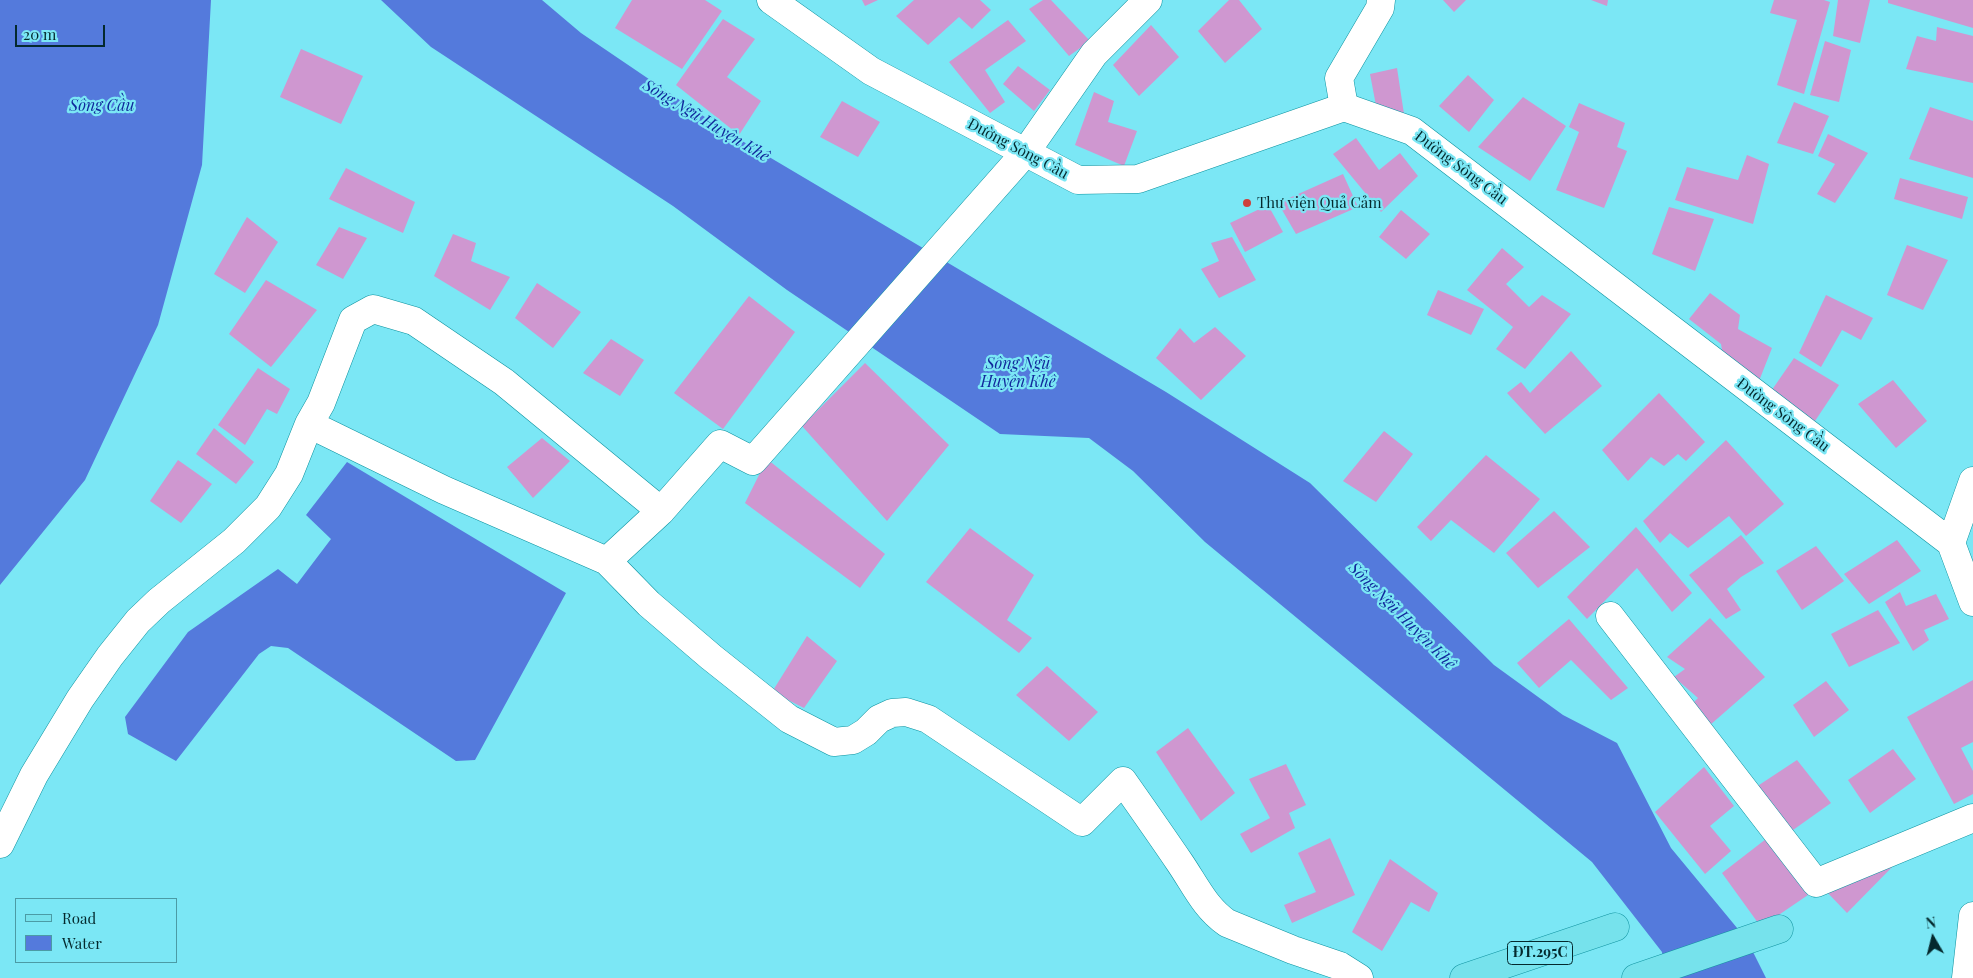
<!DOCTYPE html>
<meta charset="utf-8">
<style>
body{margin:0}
#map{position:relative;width:1973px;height:978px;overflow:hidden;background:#7be7f5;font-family:"Playfair Display",serif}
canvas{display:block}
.legend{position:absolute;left:15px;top:898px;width:162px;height:65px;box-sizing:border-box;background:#7be7f5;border:1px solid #4b9ba5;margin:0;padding:6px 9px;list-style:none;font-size:15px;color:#04292d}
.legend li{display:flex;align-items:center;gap:10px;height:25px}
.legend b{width:25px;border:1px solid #4b9ba5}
.north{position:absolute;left:1908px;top:913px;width:50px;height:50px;-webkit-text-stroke:4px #7be7f5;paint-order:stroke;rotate:352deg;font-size:14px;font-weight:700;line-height:20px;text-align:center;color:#04292d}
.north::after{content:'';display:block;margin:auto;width:18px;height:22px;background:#04292d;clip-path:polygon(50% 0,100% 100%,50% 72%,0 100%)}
.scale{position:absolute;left:15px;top:25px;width:90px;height:22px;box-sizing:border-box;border:2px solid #04292d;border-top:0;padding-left:6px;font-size:15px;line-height:18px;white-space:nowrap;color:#04292d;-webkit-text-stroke:4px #7be7f5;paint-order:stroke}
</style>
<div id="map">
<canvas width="1973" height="978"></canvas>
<ul class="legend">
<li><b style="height:6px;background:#76e2ec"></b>Road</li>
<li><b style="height:14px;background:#547adc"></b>Water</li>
</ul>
<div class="north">N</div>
<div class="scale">20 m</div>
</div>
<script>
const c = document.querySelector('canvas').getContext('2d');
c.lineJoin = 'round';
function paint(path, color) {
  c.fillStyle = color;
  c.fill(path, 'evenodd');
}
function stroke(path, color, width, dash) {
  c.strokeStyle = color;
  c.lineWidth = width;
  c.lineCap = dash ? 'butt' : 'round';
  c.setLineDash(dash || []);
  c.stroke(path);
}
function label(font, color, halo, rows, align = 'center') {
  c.font = font + ' "Playfair Display",serif';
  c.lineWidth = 4.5;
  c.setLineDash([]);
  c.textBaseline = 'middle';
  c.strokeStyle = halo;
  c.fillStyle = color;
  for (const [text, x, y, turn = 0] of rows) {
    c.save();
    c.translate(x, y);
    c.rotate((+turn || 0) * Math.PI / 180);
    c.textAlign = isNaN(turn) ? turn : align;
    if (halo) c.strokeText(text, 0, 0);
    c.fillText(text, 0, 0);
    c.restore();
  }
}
paint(new Path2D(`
 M0 0H211L202 165 158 325 85 480 0 585Z
 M381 0H542L581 33 727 132 1166 392 1310 483 1494 665 1563 715 1617 743 1671 848 1747 940 1766 978H1666L1662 952 1592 862 1205 542 1133 471 1089 438 1000 434 787 290 673 206 431 47Z
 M347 462 566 593 475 760 456 761 288 648 271 646 259 654 176 761 128 734 125 717 188 632 278 569 297 584 331 539 306 515Z`), '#547adc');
paint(new Path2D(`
 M632 0H705L722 11 682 69 615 28Z
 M862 0H878L865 6Z
 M914 0H980L991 10 972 29 959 17 928 45 896 16Z
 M1043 0H1051L1090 41 1069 56 1029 9Z
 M1229 0H1239L1262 29 1225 63 1198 31Z
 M1443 0H1466L1454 12Z
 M1591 0H1608L1607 6Z
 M1774 0H1824L1830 2 1804 94 1777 85 1797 20 1770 13Z
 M1838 0H1870L1860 43 1833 36Z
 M1888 0H1973V28L1888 3Z
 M723 19 755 39 727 77 761 101 739 135 676 85Z
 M1008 20 1026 41 985 70 1005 102 990 113 949 62Z
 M1151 25 1179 57 1139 96 1113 65Z
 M1937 27 1973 36V83L1906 69 1917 36 1936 41Z
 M1825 41 1851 50 1839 102 1810 95Z
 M301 49 363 76 341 124 280 97Z
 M1018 66 1050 90 1034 111 1003 84Z
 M1397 68 1404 114 1378 116 1370 74Z
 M1468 75 1494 100 1469 132 1439 106Z
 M1094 92 1114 101 1108 122 1137 131 1124 166 1075 145Z
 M1523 97 1566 126 1530 181 1478 147Z
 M842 101 880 122 858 157 820 137Z
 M1794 102 1829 116 1813 154 1777 143Z
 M1579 103 1625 123 1617 147 1627 151 1604 208 1556 190 1579 132 1569 127Z
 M1930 107 1973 121V178L1909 159Z
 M1828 134 1868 153 1835 203 1817 194 1835 164 1818 156Z
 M1356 138 1379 170 1400 153 1418 176 1381 212 1333 154Z
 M1747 155 1769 164 1753 224 1675 200 1687 167 1738 180Z
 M346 168 415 202 403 233 329 199Z
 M1343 174 1358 207 1296 234 1278 203Z
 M1900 178 1968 197 1962 219 1894 199Z
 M1268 205 1283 232 1245 252 1230 223Z
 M1669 207 1714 219 1695 271 1652 254Z
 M1401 210 1430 234 1406 259 1379 237Z
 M247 217 278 242 245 293 214 274Z
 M339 227 367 238 343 279 316 265Z
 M453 234 476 243 471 261 510 277 490 310 434 276Z
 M1232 237 1256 280 1219 298 1201 269 1219 261 1211 243Z
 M1907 245 1948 260 1923 310 1887 295Z
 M1502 248 1524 267 1506 284 1529 307 1542 295 1571 314 1525 369 1496 349 1513 327 1467 290Z
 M266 280 317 310 271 367 229 334Z
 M537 283 581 312 553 348 515 318Z
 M1438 290 1484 309 1471 335 1427 315Z
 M1710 293 1740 315 1738 329 1772 348 1759 381 1724 363 1721 344 1689 319Z
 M1826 295 1873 318 1861 340 1842 330 1821 367 1799 353Z
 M749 296 795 332 723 429 674 393Z
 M1215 327 1246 356 1201 400 1156 358 1180 328 1194 343Z
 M611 339 644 360 620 396 583 373Z
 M1571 351 1602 386 1545 434 1507 393 1521 382 1530 393Z
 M1794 358 1839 385 1809 430 1767 397Z
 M865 363 949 445 887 521 802 426Z
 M258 368 290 389 277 414 267 409 245 445 218 425Z
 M1893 380 1927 421 1896 448 1858 404Z
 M1659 393 1705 442 1686 461 1678 454 1664 466 1651 457 1628 481 1602 450Z
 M214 428 254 462 236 484 196 454Z
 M1384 431 1413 454 1376 502 1343 481Z
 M542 438 570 461 533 498 507 467Z
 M1726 440 1784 504 1746 536 1729 516 1688 548 1670 533 1660 543 1643 521Z
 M1486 455 1540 499 1494 553 1451 520 1431 541 1417 527Z
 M767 459 885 554 860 588 745 503Z
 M178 460 212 484 181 523 150 501Z
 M1554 511 1590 547 1538 588 1506 553Z
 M1636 527 1692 593 1672 612 1637 568 1587 619 1567 597Z
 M970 528 1034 575 1007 620 1032 638 1019 653 926 582Z
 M1741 535 1764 563 1741 577 1727 589 1741 610 1726 619 1689 575Z
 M1897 540 1921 571 1869 604 1844 574Z
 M1816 546 1844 581 1802 610 1776 571Z
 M1900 592 1906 606 1936 594 1949 619 1924 630 1929 640 1913 651 1885 602Z
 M1878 610 1900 643 1849 667 1831 634Z
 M1710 618 1765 677 1702 732 1681 715 1698 698 1674 677 1685 669 1667 657Z
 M1569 619 1628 688 1611 700 1571 660 1539 688 1517 663Z
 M807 636 837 661 804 708 772 692Z
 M1047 666 1098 712 1069 741 1016 695Z
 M1973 680V742L1961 748 1973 771V794L1954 804 1907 717Z
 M1826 681 1849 710 1814 737 1793 705Z
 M1188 728 1235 793 1201 821 1156 752Z
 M1893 749 1916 779 1870 813 1848 780Z
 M1797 760 1831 803 1786 835 1750 791Z
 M1286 764 1306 805 1289 813 1295 828 1251 853 1240 834 1270 818 1249 779Z
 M1704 767 1734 806 1710 826 1731 851 1705 874 1655 812Z
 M1330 838 1355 895 1292 923 1284 905 1316 892 1298 853Z
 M1766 839 1808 895 1761 927 1722 873Z
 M1879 840 1899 860 1847 913 1825 890Z
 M1390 859 1438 893 1429 912 1411 902 1382 951 1352 932Z`), '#cf97d0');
const street = new Path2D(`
 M1344 107 1339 78 1380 8 1381 0
 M309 424 321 403 353 320 373 309 414 321 504 382 661 511
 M607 561 649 604 711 657 789 719 834 742 853 740 866 732 879 719 892 713 906 712 928 719 1082 822 1123 781C1142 808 1161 835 1180 863 1195 885 1205 908 1227 923L1293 950 1340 966 1359 978
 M1610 616 1816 883 1973 818
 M0 844 34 775 80 699 110 656 138 621 159 601 234 541 268 507 289 474 309 424 444 490 607 561 661 511 720 444 753 461 1025 153 1094 54 1148 0`);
const secondary = new Path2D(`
 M771 0 871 71 1078 180 1138 179 1344 107 1412 131 1951 543 1973 602
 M1951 543 1973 481
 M1966 978 1973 916`);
const primary = new Path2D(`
 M1464 978 1615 927
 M1636 978 1779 929`);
stroke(street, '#0b929f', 29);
stroke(secondary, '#0b929f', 29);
stroke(primary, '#1294a1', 29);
stroke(street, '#fff', 28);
stroke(secondary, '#fff', 28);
stroke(primary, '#76e2ec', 28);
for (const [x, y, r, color] of [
 [1247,203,5,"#ce3f3b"]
]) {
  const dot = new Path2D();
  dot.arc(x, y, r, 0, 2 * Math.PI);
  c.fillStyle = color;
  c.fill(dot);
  stroke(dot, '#7be7f5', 2);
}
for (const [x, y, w] of [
 [1540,953,65]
]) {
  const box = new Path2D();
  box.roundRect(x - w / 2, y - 11.5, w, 23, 4);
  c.fillStyle = '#7be7f5';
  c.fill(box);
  stroke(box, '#04292d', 1);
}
label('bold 14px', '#04292d', null, [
 ["ĐT.295C",1540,953]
]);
label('15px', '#04292d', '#7be7f5', [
 ["Đường Sông Cầu",1018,149,28],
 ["Đường Sông Cầu",1461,168,37],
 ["Đường Sông Cầu",1783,415,37]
]);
label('15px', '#04292d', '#7be7f5', [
 ["Thư viện Quả Cảm",1257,203]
], 'left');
label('italic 16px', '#11299c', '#7be7f5', [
 ["Sông Cầu",102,106],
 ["Sông Ngũ Huyện Khê",706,121,31],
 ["Sông Ngũ",1018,364],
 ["Huyện Khê",1018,382],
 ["Sông Ngũ Huyện Khê",1402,616,45]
]);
</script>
